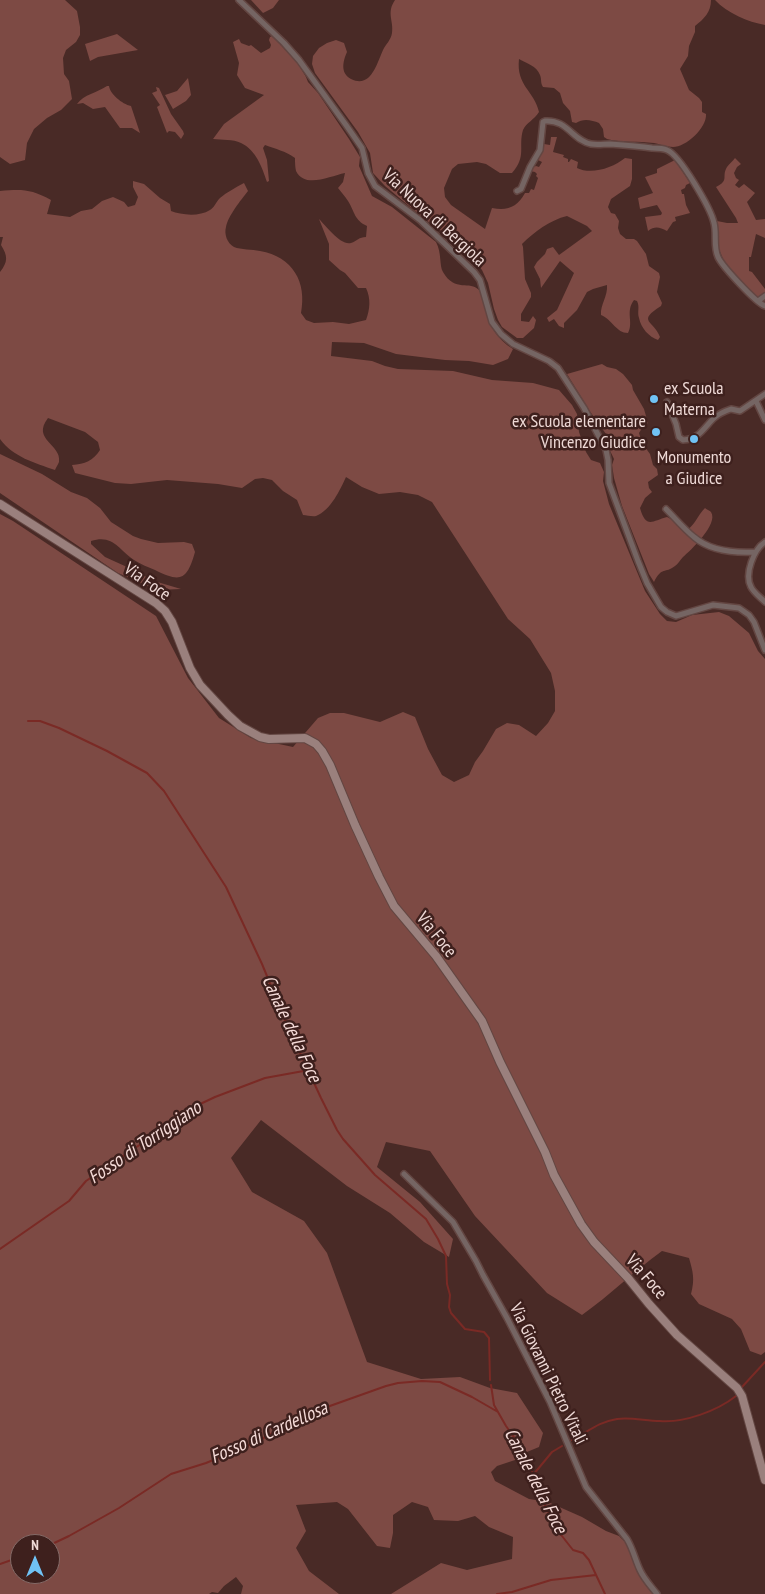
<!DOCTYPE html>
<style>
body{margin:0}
#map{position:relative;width:765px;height:1594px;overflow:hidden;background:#492a26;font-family:"PT Sans Narrow",sans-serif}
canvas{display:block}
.north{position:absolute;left:10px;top:1534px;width:50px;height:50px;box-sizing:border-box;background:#3e201d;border:1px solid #846a67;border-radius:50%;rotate:0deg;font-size:14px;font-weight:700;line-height:20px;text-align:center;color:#eed9d6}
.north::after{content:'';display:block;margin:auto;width:18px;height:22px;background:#70c2f4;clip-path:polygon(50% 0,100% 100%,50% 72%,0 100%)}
</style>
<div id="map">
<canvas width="765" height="1594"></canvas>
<div class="north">N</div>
</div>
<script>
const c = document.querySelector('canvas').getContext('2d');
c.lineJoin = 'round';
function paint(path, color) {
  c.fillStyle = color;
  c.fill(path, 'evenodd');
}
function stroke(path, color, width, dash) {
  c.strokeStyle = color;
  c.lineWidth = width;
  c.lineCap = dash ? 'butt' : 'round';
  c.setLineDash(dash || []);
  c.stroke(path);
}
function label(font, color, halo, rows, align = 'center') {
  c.font = font + ' "PT Sans Narrow",sans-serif';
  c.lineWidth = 5;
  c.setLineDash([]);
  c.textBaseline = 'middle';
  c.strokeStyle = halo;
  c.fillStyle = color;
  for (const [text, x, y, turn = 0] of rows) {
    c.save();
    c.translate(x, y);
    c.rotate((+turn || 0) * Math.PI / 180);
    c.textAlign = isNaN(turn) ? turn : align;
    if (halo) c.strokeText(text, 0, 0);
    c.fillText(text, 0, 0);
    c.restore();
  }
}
paint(new Path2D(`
 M0 0H65L77 11 80 27V35L76 42 66 50 63 58 64 74 69 81 72 99 61 110 47 118 34 129 27 143 25 160 10 164 0 157Z
 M251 0H279L273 8 263 13Z
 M395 0H711C711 12 704 19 695 26V32L689 46 688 56 680 69 689 90 699 98 702 102V112L706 114C707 128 686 147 673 147 666 147 660 144 654 143 638 141 622 143 607 139L604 137 603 129 599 123C592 120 583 118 576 123L572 122 570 111 563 103 560 93 554 88 543 87C540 82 542 80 540 75 537 66 526 63 519 59 516 86 534 90 539 112 534 120 526 123 523 130 518 147 527 156 512 173H500L486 164 477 162 458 164 452 169 444 188 445 197 451 205 485 229 492 208C508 211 517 207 525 193H529L531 189 534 190 538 178 536 176 537 174 535 172 530 171 531 168 536 166 539 167 542 162 538 160 544 144 550 145 551 137H557L553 152 564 155 563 157 568 159V162H569L571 159 578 162 577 168C591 175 613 168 625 158L632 159V179L630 186 611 199 608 207 611 213 615 214 619 221 618 228 620 234 626 239H634L637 241 646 254 649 266 659 273 660 277 657 292 662 303 661 306C636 322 654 320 660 337L658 340C649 337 641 328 639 318 637 312 640 307 637 301L634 300C625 312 634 322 628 333 616 333 613 320 601 315 600 305 608 296 607 285L593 289 587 292 577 310 564 323V328L559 326 554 319 549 322 547 318 557 310 574 273 560 261 541 288 540 279 534 267 537 262 545 254 547 249 553 247 559 255 592 231 587 226 567 216C550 220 534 232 522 244L523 247 525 279 531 293V297L521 314V321L529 322 533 316 536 320 534 328 523 338H517L502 327 498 320 494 309 488 283 482 270 461 245 426 220 385 186 373 173 370 153 358 132 315 73 312 64 313 56 319 48 327 43 336 40 344 43 347 52C343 61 340 73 351 79 371 89 377 63 383 50 386 44 391 40 392 33 394 21 386 13 395 0Z
 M715 0H765V25C748 22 727 13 715 0Z
 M117 34 138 50 98 57 90 61 85 44Z
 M272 36 297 62 306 77 308 82 318 93 349 139 360 157 359 166 372 196 392 207 436 242C442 253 439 266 443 272 455 293 470 280 479 290 483 295 484 303 485 309 490 327 497 339 513 349L508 359 493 365 469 361 445 360 396 354 364 343 332 342 331 356 372 361 385 366 398 369 453 371 492 380 533 383 559 390 572 405 577 414 579 432 586 452 591 460 600 463 604 472 603 481 609 504 645 591 660 614 667 621 676 622 692 615 719 612 729 616 749 633 758 651 765 659V1352L761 1355 750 1351 741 1329 732 1319 699 1304 691 1294C695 1279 693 1272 689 1258L662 1251C634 1271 610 1295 582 1315L547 1293 475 1216 430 1151 386 1142 377 1167 420 1202 453 1239 449 1257 424 1242 390 1213 347 1186 261 1120 231 1158 252 1192 304 1221 327 1253 367 1362 421 1379 460 1377 490 1388 517 1393 543 1433 539 1447 522 1454 515 1460 497 1466 491 1472 495 1481 529 1499 548 1502 582 1517 606 1531 619 1536 625 1542 647 1587 653 1594H391L441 1563 467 1570 512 1559 513 1537 489 1527 475 1516 458 1521 434 1520 428 1507 412 1502 393 1515V1533L390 1548 377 1546 348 1509 337 1502 296 1505 306 1531 296 1548 309 1571 339 1594H241L243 1586 236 1577 224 1586 218 1593 212 1592 209 1594H0V514L13 521 156 616 188 678 219 718 251 738 293 747 318 718 330 713H344L380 722 403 712 415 717 428 749 442 775 454 782 469 775 475 762 483 751 496 729 507 723 519 725 536 736 548 723 555 711V691L551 673 530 639 508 619 432 502 418 495 400 492 379 494 362 487 346 477C340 490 331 510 316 516 312 517 307 515 303 515L297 500 283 491 272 480 263 478 255 479 242 488 218 484 167 480 131 484 115 483 75 473 72 465C85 464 93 461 100 450L98 442 85 432 48 418C31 440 62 444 59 462 58 465 56 467 55 470 35 463 13 457 0 439V272C8 262 8 256 1 245L3 237H0V191C22 189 31 189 51 200L47 214 70 217 81 211 92 209 102 201 113 197 124 202 128 207 135 205 138 197 133 187V181L144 184 160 198 170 204 171 211C181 215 199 217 210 210 214 208 216 202 220 198 227 192 235 188 244 183L248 191C241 200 228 216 226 227 224 234 227 243 234 247 241 250 252 249 260 251 293 257 307 282 301 313L306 320 314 323 333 322 349 324 366 320C370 309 371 299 366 288H358L345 273 340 270 329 260V244L319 219C326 226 341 246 351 243 357 241 359 237 366 237L367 226C354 220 355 212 348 201 345 196 341 192 338 188L343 182 345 173C330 176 305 189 296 171 295 167 295 162 295 158 285 151 276 149 265 145L263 148 267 160 269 181 267 182C262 167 256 150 241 143 233 139 222 140 213 139L224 124 264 95 245 88 237 75 239 63 233 42 239 39 241 43 249 46 251 45 261 53 270 48 271 45 269 40 270 37ZM20 1544H50V1574H20Z
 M188 78 191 95 186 101 173 109 165 95 177 91Z
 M107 86H109C110 94 122 104 131 106L140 133 132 128H120L105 107 93 109 83 103 77 104C84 94 97 93 107 86Z
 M156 87 159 88 171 114 183 131 184 134 181 139 175 132 169 131 167 133 157 107 160 105 152 93 157 91Z
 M735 158 741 164 737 167 734 173 736 178 739 180 735 185 739 188 744 184 755 193 747 202 756 220 765 219V238L756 234 751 257H749V271L752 272 765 289V293L757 299 726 266 718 247 717 221 727 223H738L736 218 716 187C730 180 721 177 727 167 729 164 733 161 735 158Z
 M675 160 690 183 686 185 685 188 681 190 682 194H684L686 205 690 213 675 217 676 221 673 222 667 231C659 227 655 226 648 231L645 217 661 215 662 213 657 205 640 209 638 198 653 193 645 177 657 173V169Z
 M602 364 607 367 616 369 623 374 632 385 633 390 644 409 648 423 644 425 639 433 642 443 650 454 653 465 657 469 658 475 648 482 649 488 652 492 645 498 640 508C646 529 652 521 667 517L677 522 687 530C694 526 698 515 705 508 706 509 710 511 711 512 719 524 690 551 683 557 680 560 678 564 675 566 665 574 662 566 654 582L649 574 622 506 614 478 612 465 614 459 603 436 606 434 589 410 567 374Z
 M0 454 42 474 71 492 87 498 100 508 111 522 133 536 141 539 158 543 184 542 192 544 195 552C187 580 181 583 155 570 148 567 140 564 134 560 118 549 113 534 91 541V544L105 557 127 567 154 581 181 589 157 590 118 573 0 493Z`), '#7d4a44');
stroke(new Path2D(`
 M28 721H40L59 728 107 751 147 773 164 791 226 887 262 964 288 1027 321 1098 337 1130 343 1139 375 1175 426 1219 438 1239 446 1256 447 1284 450 1295 449 1307 451 1313 465 1329 484 1332 489 1338 490 1380
 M0 1249 69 1201 86 1181 141 1144 169 1122 196 1106 215 1097 265 1078 309 1070
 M491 1385 494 1405 506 1426 516 1440 531 1469 539 1493 558 1531 573 1550 583 1553 589 1560 605 1594
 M742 1387 765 1362
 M572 1440C588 1432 598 1422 617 1419 631 1417 646 1421 660 1421 684 1423 717 1411 736 1396
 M533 1475 552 1452 562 1446
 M50 1545 69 1536 119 1508 171 1474 206 1463 254 1443 313 1412 386 1386 398 1383 422 1381 440 1382 472 1397 498 1412
 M0 1564 20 1557
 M497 1594 512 1592 551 1580 596 1575`), '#7a2a25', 2);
const street = new Path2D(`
 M239 0 284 43 299 60 346 125 362 148 368 173 375 186 420 220 474 272 480 280 492 322 501 334 513 344 549 361 558 368 584 408 606 450 608 460 609 483 638 561 647 583 661 607 667 612 676 616 713 605 739 608 749 615 754 622 765 650
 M517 191 521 189 530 167 540 150 543 122 545 121C567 119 573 141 591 144 597 145 604 144 610 144 624 145 638 146 652 148 657 148 663 148 667 150 680 155 711 209 714 223 717 234 713 246 718 257 722 266 756 303 765 306
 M758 301 765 296
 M756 401 765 420
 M667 402 676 424 679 437 683 440C699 439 703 429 713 419 718 414 725 411 731 409L740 411 765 394
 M666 509C675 518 684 529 694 537 710 551 735 553 755 552
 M765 542C754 549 744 574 751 587 754 593 760 597 765 602
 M404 1174 453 1222 476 1261 483 1275 507 1318 550 1402 586 1487 627 1539C633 1549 635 1559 640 1570 644 1579 651 1586 657 1594`);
const secondary = new Path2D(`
 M0 504 156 603 165 611 172 622 190 668 200 685 228 715 240 726 260 737 269 739 305 738 316 744 322 751 330 765 355 825 379 877 394 906 436 956 482 1021 500 1062 545 1152 554 1175 581 1224 594 1242 628 1278 649 1304 677 1335 737 1388 742 1396 765 1480`);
stroke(street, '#634642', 8);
stroke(secondary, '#634642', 10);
stroke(street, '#756563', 5);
stroke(secondary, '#9a807d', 8);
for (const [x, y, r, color] of [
 [654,399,5,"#70c2f4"],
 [656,432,5,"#70c2f4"],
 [694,439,5,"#70c2f4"]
]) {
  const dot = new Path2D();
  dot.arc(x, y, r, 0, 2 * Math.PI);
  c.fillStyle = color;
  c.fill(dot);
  stroke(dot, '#3e201d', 2);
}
label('18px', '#eed9d6', '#3e201d', [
 ["Via Nuova di Bergiola",434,218,43],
 ["Via Foce",147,582,35],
 ["Via Foce",436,935,51],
 ["Via Foce",646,1277,49],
 ["Via Giovanni Pietro Vitali",548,1374,64]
]);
label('18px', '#eed9d6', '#3e201d', [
 ["ex Scuola",664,389],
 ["Materna",664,410],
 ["ex Scuola elementare",646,422,"right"],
 ["Vincenzo Giudice",646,443,"right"],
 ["Monumento",694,458,"center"],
 ["a Giudice",694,479,"center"]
], 'left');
label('italic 19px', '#f5dbd8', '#3e201d', [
 ["Canale della Foce",291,1029,65],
 ["Fosso di Torriggiano",145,1143,-34],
 ["Fosso di Cardellosa",269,1433,-24],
 ["Canale della Foce",535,1481,63]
]);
</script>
